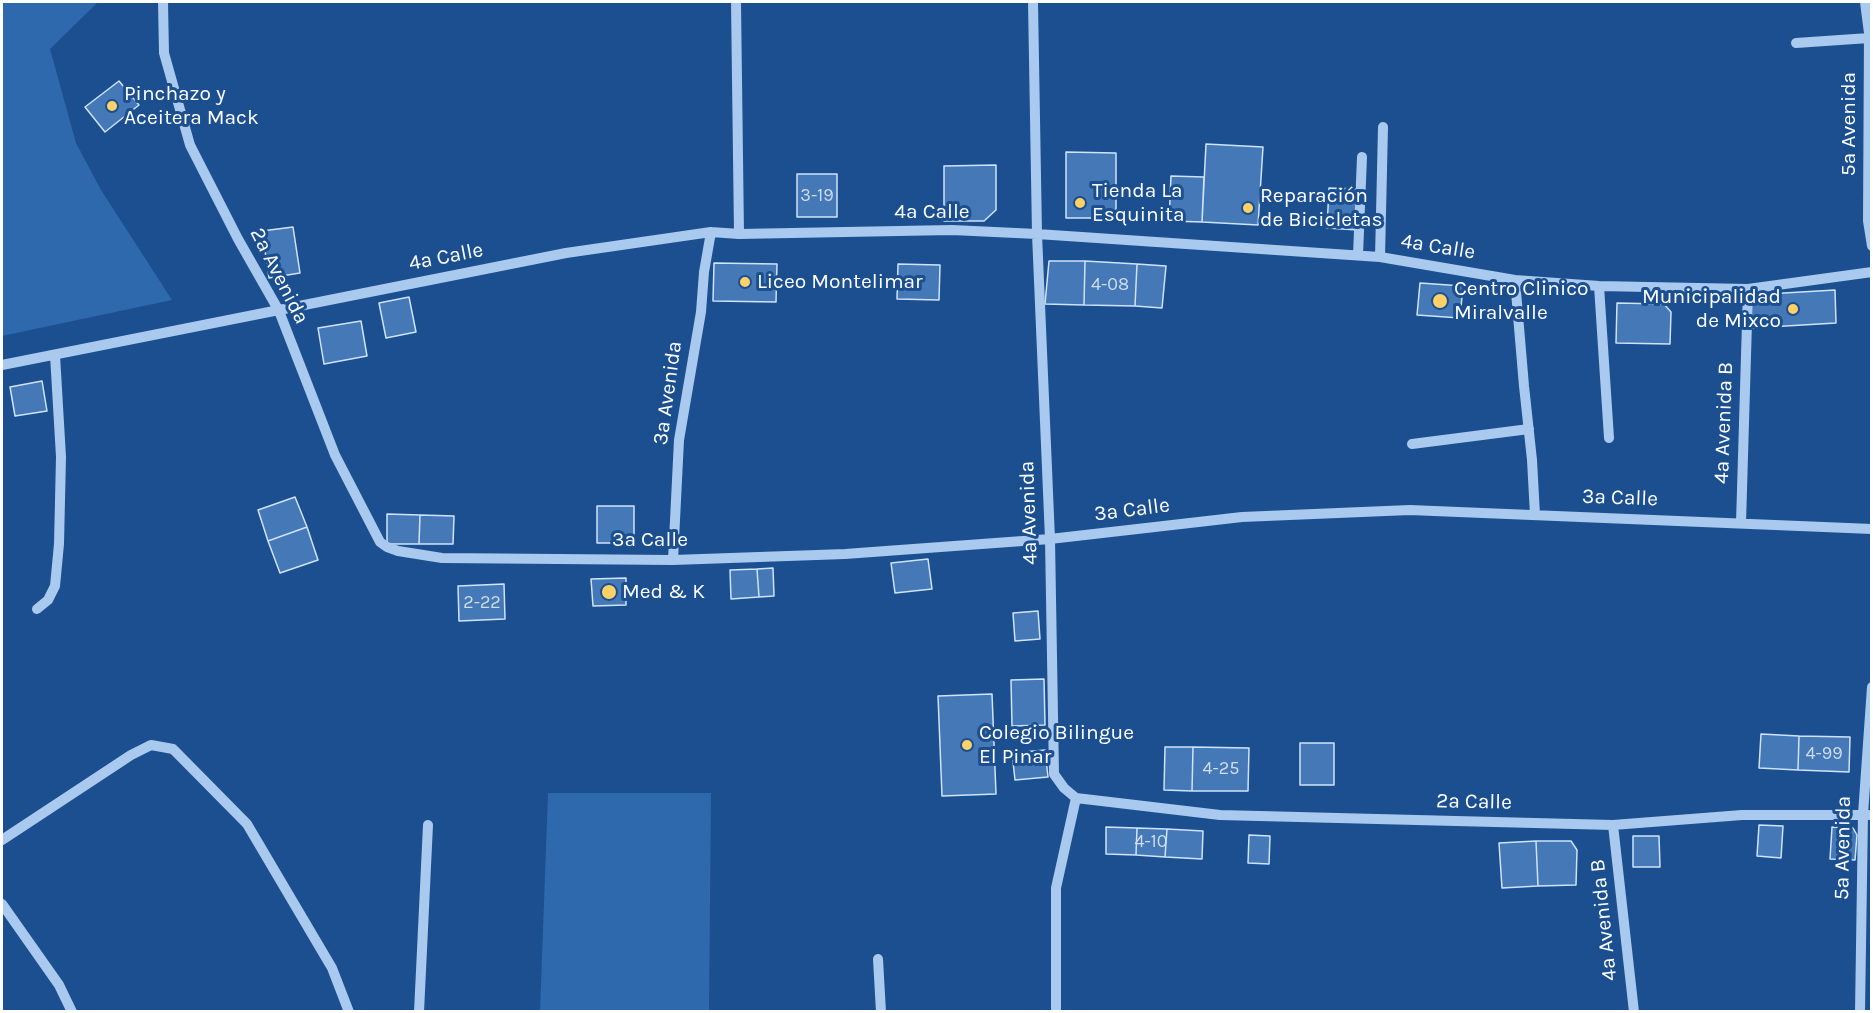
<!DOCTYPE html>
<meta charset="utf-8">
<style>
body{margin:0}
#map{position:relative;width:1873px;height:1013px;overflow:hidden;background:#1b4f8f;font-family:Karla,sans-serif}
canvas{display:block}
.frame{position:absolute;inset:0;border:3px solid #fff;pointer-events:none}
</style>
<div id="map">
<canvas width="1873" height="1013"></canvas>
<div class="frame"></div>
</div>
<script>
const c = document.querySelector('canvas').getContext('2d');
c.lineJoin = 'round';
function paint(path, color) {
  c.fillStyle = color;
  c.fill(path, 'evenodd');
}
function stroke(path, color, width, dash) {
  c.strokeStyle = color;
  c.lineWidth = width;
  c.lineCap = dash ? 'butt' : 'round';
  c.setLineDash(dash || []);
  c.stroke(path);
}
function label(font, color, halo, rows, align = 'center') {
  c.font = font + ' Karla,sans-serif';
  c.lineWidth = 6;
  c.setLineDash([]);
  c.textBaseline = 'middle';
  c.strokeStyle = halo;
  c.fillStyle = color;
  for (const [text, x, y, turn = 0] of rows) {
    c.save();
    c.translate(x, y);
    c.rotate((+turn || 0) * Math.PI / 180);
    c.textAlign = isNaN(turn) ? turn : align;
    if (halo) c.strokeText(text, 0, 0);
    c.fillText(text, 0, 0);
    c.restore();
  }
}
paint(new Path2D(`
 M2 2H98L50 49 76 143 101 190 172 300 2 336Z
 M548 793H711L709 1011H540Z`), '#2e69ad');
const building = new Path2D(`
 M119 81 139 105 105 132 85 107Z
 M1206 144 1263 147 1258 225 1202 222Z
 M1066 152 1116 153V218H1066Z
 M996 165V210L984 221H944V166Z
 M797 174H837V217H797Z
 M1171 176 1204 177 1202 222 1169 221Z
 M1329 188 1360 189 1358 230 1327 228Z
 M293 227 300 273 269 278 262 231Z
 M1049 261H1085L1084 305 1045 304Z
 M1085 261 1137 264 1135 306 1084 305Z
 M714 263 777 264 776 302 713 301Z
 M898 264 940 265 939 300 897 299Z
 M1137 264 1166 266 1162 308 1135 306Z
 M1420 283 1463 286 1460 318 1417 315Z
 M1835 290 1836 323 1752 328 1750 295Z
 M409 297 416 332 386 338 379 303Z
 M1617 303 1664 304 1671 312 1670 344 1616 343Z
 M361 321 367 356 324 364 318 328Z
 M42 381 47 411 15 416 10 387Z
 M295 497 307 527 268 541 258 510Z
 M597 506H634V543H597Z
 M387 514 420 515 419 544H387Z
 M420 515 454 516 453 544H419Z
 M307 527 318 560 280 573 268 541Z
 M928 559 932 589 895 593 891 563Z
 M773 568 774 596 759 597 757 569Z
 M757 569 759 597 731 599 730 570Z
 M626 578V605L593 606 591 579Z
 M504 584 505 619 459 621 458 586Z
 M1038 611 1040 639 1015 641 1013 613Z
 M1044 679 1045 725 1012 726 1011 680Z
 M992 694 996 794 942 796 938 696Z
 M1761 734 1799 736 1798 770 1759 768Z
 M1799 736 1850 737 1849 772 1798 770Z
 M1300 743H1334V785H1300Z
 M1165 747H1193L1192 791 1164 790Z
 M1193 747 1249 748 1248 791H1192Z
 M1045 750 1048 777 1015 780 1012 753Z
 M1759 825 1783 826 1781 858 1757 856Z
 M1106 827 1137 828 1136 855 1106 854Z
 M1832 827 1853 828 1857 835 1855 860 1830 859Z
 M1137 828 1167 829 1165 857 1136 855Z
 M1167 829 1203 831 1202 859 1165 857Z
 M1249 835 1270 836 1269 864 1248 863Z
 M1633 836H1659L1660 867H1633Z
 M1536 841 1538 886 1502 888 1499 843Z
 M1536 841H1571L1577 850 1576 885 1538 886Z`);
paint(building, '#4478b7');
stroke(building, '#cfe3fa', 1.5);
stroke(new Path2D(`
 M163 2 164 53 190 145 238 239 279 311 335 455 380 542 387 547 398 551 442 558 673 560 845 554 1050 539 1242 517 1410 510 1872 529
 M736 2 739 234
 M1033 2 1037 234 1050 539 1054 774 1064 788 1076 798
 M1865 2 1869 33 1868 221 1872 246
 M1796 43 1869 38
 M1358 255 1362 157
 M1380 257 1383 127
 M1515 280 1524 386 1532 460 1535 515
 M1599 286 1609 438
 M2 365 566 253 711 232 739 234 952 230 1037 234 1380 257 1515 280 1599 286 1748 289 1872 272
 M1412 444 1529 429
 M1741 523 1748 289
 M673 560 679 440 701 312 704 272 711 232
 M37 609 48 600 55 586 59 544 61 457 55 355
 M1076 798 1220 815 1613 825 1742 815H1872
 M1613 825 1634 1012
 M2 840 131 755 151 745 173 749 247 824 332 968 349 1012
 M2 904 59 985 72 1012
 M878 959 881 1012
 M419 1012 428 825
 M1056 1012V888L1076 798
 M1860 1012 1863 814 1872 687`), '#a9c9ee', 10);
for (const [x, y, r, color] of [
 [112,106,6,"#ffd166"],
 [1080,203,6,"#ffd166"],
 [1248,208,6,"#ffd166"],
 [745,282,6,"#ffd166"],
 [1440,301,8,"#ffd166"],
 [1793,309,6,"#ffd166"],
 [609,592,8,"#ffd166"],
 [967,745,6,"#ffd166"]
]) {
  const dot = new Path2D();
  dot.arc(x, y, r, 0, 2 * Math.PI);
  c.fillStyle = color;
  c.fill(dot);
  stroke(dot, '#1b4f8f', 2);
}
label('18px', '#d0dded', null, [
 ["3-19",817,196],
 ["4-08",1110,285],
 ["2-22",482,603],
 ["4-99",1824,754],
 ["4-25",1221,769],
 ["4-10",1151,842]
]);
label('21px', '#fff', '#1b4f8f', [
 ["Pinchazo y",124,94],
 ["Aceitera Mack",124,118],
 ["Tienda La",1092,191],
 ["Esquinita",1092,215],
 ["Reparación",1260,196],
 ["de Bicicletas",1260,220],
 ["Liceo Montelimar",757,282],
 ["Centro Clinico",1454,289],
 ["Miralvalle",1454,313],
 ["Municipalidad",1781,297,"right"],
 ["de Mixco",1781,321,"right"],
 ["Med & K",622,592],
 ["Colegio Bilingue",979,733],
 ["El Pinar",979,757]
], 'left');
label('21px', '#fff', '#1b4f8f', [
 ["5a Avenida",1849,124,-90],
 ["4a Calle",932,212],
 ["4a Calle",1438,247,9],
 ["4a Calle",446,257,-11],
 ["2a Avenida",279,276,63],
 ["3a Avenida",668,393,-82],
 ["4a Avenida B",1724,423,-88],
 ["3a Calle",1620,498,2],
 ["3a Calle",1132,510,-7],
 ["4a Avenida",1029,513,-92],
 ["3a Calle",650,540],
 ["2a Calle",1474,802,1],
 ["5a Avenida",1843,848,-89],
 ["4a Avenida B",1604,920,-96]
]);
</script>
